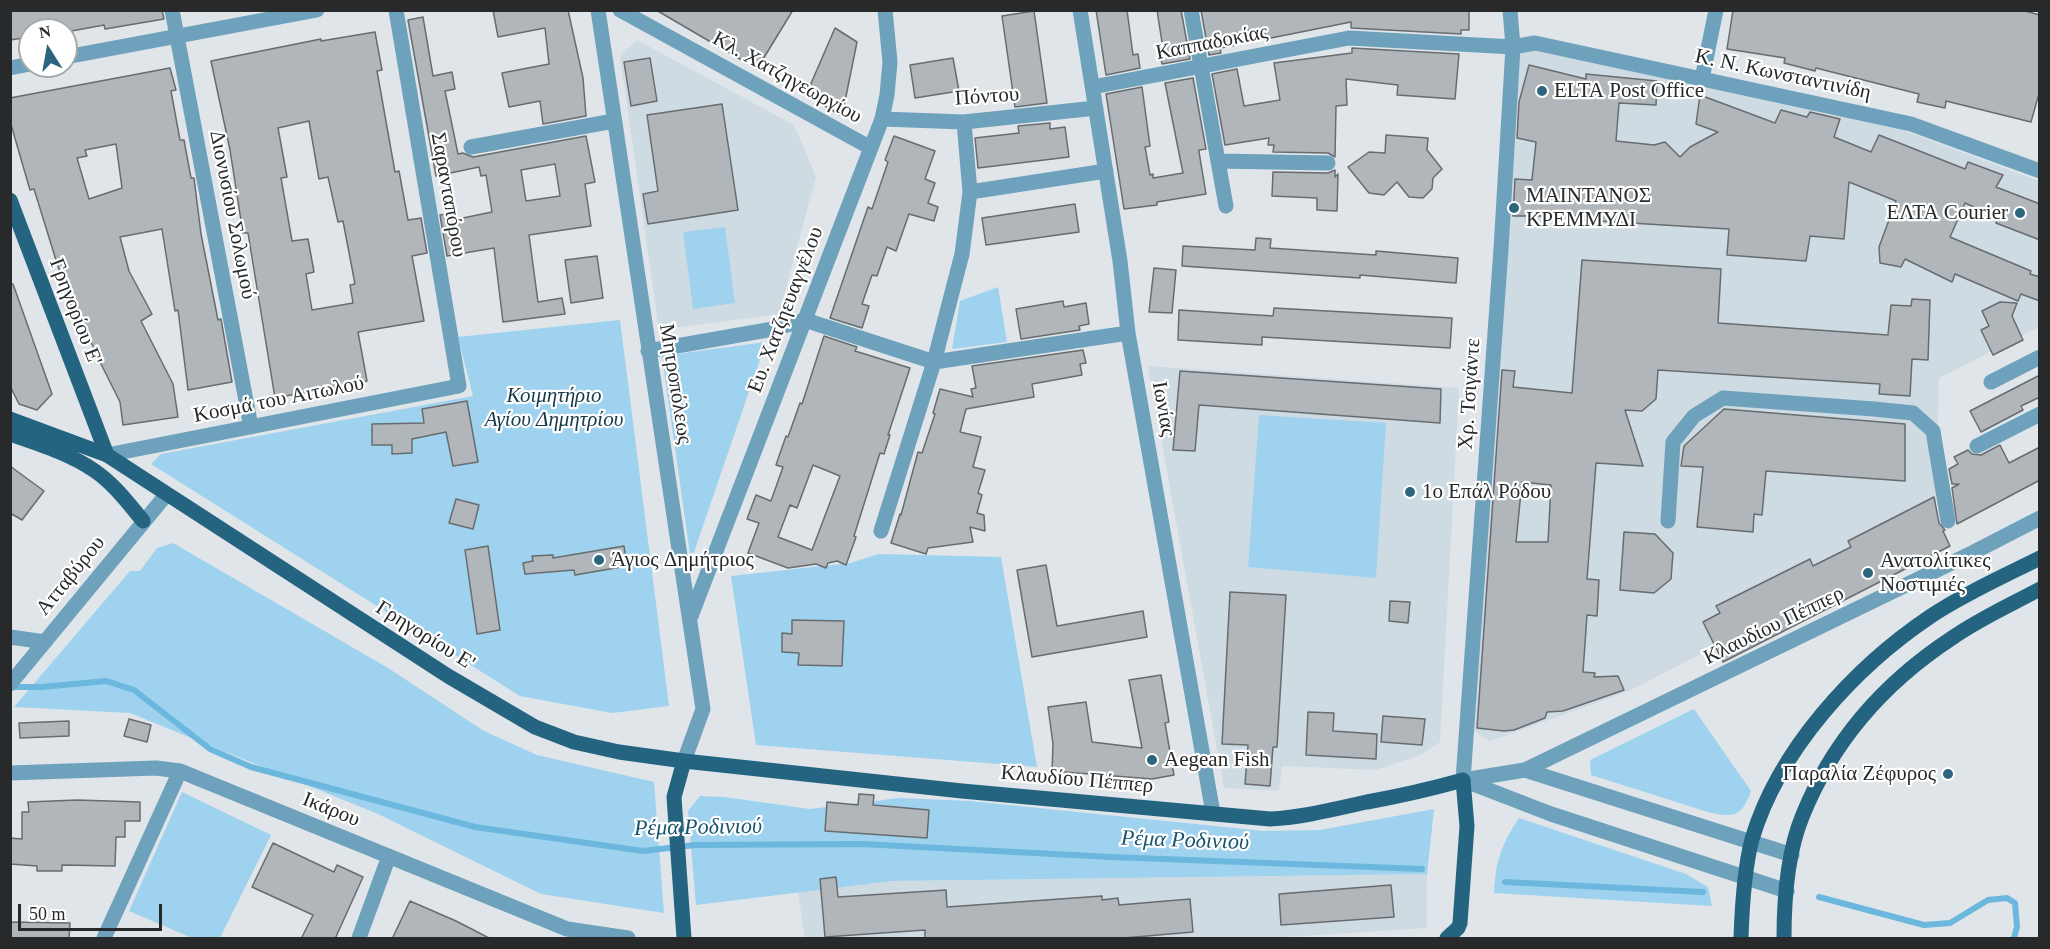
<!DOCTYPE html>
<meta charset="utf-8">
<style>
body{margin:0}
#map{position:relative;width:2050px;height:949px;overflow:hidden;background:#dfe5e8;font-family:"Times New Roman",serif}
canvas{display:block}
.frame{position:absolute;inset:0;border:12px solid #27292a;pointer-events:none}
.north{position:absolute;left:18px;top:18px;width:60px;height:60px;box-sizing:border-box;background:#fff;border:2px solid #a9a9aa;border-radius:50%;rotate:349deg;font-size:16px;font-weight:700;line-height:24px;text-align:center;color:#27292a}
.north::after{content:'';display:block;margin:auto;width:21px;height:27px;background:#2d657f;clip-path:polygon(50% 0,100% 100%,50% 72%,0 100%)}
.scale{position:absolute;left:18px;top:904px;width:144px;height:27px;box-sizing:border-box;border:3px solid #27292a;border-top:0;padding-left:8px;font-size:18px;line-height:21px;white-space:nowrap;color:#27292a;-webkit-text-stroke:4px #fff;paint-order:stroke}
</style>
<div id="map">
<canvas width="2050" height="949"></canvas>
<div class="frame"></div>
<div class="north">N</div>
<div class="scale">50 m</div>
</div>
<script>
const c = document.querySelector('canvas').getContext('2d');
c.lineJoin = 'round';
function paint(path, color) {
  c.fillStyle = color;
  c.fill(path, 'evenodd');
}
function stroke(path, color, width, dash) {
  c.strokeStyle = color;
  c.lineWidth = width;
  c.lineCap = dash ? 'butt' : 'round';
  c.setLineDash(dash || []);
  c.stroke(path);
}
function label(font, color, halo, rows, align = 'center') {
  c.font = font + ' "Times New Roman",serif';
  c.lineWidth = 4.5;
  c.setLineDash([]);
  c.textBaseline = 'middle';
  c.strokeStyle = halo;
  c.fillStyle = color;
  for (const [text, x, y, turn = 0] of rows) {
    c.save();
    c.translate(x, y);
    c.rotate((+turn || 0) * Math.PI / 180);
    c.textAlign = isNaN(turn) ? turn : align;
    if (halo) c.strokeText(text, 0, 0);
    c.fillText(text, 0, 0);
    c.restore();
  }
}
paint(new Path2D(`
 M637 40 794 125 816 177 779 314 659 330 620 56Z
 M1518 45 1889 125 2039 181V327L1939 378 1935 533 1629 691 1490 741 1474 731 1499 255Z
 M1148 366 1459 388 1440 742 1421 755 1376 770 1282 766 1279 791 1224 788Z
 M1427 874V928L1272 938H805L798 892 892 881Z`), '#cfdbe3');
paint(new Path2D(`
 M725 227 735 303 693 309 683 232Z
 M998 287 1007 342 952 349 960 301Z
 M620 320 669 706 612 713 520 696 151 464 161 454 473 396 458 337Z
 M766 342 694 552 690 554 662 356Z
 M1259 415 1386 423 1376 578 1248 567Z
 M173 543 388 668 484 731 537 755 654 782 664 913 541 894 378 814 130 713 14 707 130 571H140L157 548Z
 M879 554 1001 557 1037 767 756 745 731 576 850 563Z
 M1694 709 1751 791C1742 815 1736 818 1711 813L1591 775 1590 760Z
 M182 792 271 835 220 938H192L129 911Z
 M700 796 724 797 810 809 899 798 970 801 1264 831 1320 830 1434 809 1427 874 892 881 696 905 688 811Z
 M1519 818 1686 874 1708 887 1712 906 1494 893C1496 859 1501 846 1519 818Z`), '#9fd2ee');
stroke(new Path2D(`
 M11 687H42L106 681 134 690 210 749 251 767 475 827 643 851 695 845 862 844 1111 857 1422 869
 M1505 882 1703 892
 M1819 897 1924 925 1950 923 1988 900 2007 898 2015 903 2017 927 2014 938`), '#6cb7dd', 6);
const building = new Path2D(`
 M10 10H162L164 19 105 29 104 25 66 32V30H30V37L10 40Z
 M493 10H568L583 78 586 116 543 124 540 101 509 107 502 73 549 64 545 28 498 37Z
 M656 10H793L757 69Z
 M1096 10H1127L1133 55 1138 54 1140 68 1106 75Z
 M1157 10H1181L1190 59 1162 64 1159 49H1163Z
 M1201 10H1469V30H1461V34L1351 28V22L1266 39 1264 28 1235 33 1237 45 1220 48 1221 53 1209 55Z
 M1733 10H2021L2040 15V90L2031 122 1946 101 1945 108 1917 102 1919 94 1816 68 1815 71 1784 63 1785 58 1727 49Z
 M1034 11 1047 103 1015 107 1002 16Z
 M423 17 433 76 452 72 455 89 445 91 458 154 463 153 473 157 586 136 595 182 585 184 591 226 529 235 538 302 562 298 565 314 503 322 494 248 447 256 440 215 452 213 453 220 492 212 486 175 481 176 479 167 436 176 408 20ZM555 164 560 196 526 201 521 170Z
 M835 28 857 42 842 116 806 95Z
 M375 32 382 70 377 71 395 172 399 171 408 220 421 218 427 253 412 256 424 321 358 332 367 381 275 398 248 233H243L230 150 211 61 321 39V41ZM309 121 319 179 328 177 338 222 343 221 355 284 350 285 353 303 312 310 306 274 314 272 308 239 292 241 281 178 287 177 278 128Z
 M1352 48 1459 54 1455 99 1397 95 1398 85 1346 79 1347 105 1336 106 1335 157 1328 153 1273 152 1274 145H1268L1269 138 1225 145 1212 74 1237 69 1244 106 1280 100 1274 63 1352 53Z
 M650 58 657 101 631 106 624 62Z
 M953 58 959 91 915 98 910 65Z
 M1529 65 1586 79V74L1657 81 1656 105 1619 103 1616 141 1654 145 1665 142 1680 157 1690 147 1718 132 1696 124 1700 95 1775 123 1781 110 1807 117 1810 112 1840 119 1834 137 1871 152 1879 135 1965 169 1968 162 2003 175 1996 187 2040 204V240L1996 223 1998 218 1965 203 1950 237 2031 271 2030 274 2040 277V301L2021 294 2018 301 1955 274 1952 282 1905 259 1901 267 1880 263 1879 247 1896 201 1849 182 1844 239 1810 236 1806 261 1727 255 1729 229 1581 220 1582 216H1513L1515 179 1532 180 1536 142 1517 138 1519 102Z
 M170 68 176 90 171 91 180 140H184L191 178H194L201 234 218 320 221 319 232 382 188 390 178 310 175 311 162 229 120 237 129 271 152 314 141 321 173 384 178 417 123 425 120 402 99 360 100 359 69 302 34 189 30 190 10 121V98ZM116 144 122 188 89 199 77 158 87 156 85 150Z
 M1193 78 1206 149 1199 150V152L1206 194 1157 202V205L1124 209 1106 94 1142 87 1150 146 1145 147 1150 175 1153 174V178L1183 173 1165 83Z
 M722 104 738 210 648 224 643 194 658 191 647 115Z
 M1050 123V129L1065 127 1069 157 978 168 975 138 1019 133 1018 126Z
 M1386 135 1428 138 1427 150 1442 169 1433 178 1432 189 1423 198 1409 197 1397 182 1384 195 1369 193 1348 167 1369 152 1385 153Z
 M894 136 935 151 925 179 935 183 928 203 938 207 934 221 909 214 896 251 887 247 877 276 872 275 862 304 869 306 862 328 830 318 868 207 872 209 888 162 885 160Z
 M1335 170V177L1338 174 1337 211 1317 210V198L1272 196 1273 172 1328 173Z
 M1075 204 1079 232 986 245 982 218Z
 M1256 238 1271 239 1270 248 1376 255V251L1458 258 1456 283 1360 275V278L1182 266 1183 246 1255 250Z
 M597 256 603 298 571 303 565 260Z
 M1582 260 1721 269 1718 323 1888 335 1891 305 1911 306 1912 299 1930 300 1928 360 1912 359 1910 396 1879 394 1880 384 1658 370 1656 399 1642 411 1625 410 1643 466 1596 463 1587 579 1599 580 1597 616 1587 615 1583 672 1595 673 1594 677 1618 676 1624 690 1563 711 1547 712 1545 718 1514 730 1504 731 1477 728 1502 370 1515 371 1513 387 1572 393ZM1522 482 1551 485 1548 542H1516Z
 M1154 268 1176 270 1172 313 1149 312Z
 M13 284 52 394 37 410 19 404 10 386V285Z
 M1063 301 1064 307 1086 303 1089 324 1079 326 1080 330 1021 339 1016 309Z
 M2000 302 2017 303 2012 316 2023 340 1993 355 1981 330 1989 326 1982 311Z
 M1274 308 1452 318 1450 348 1262 337V345L1178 340 1179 310 1273 316Z
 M824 336 857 347 855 351 910 368 888 435H890L884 454 880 453 854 536 856 537 846 565 837 561 828 563 826 568 816 564 788 568 748 553 759 523 747 519 756 495 771 501 783 467 776 465 786 436 788 437 800 403 802 404ZM813 465 840 476 812 550 778 537 790 505 797 508Z
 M1083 350 1086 363 1080 364 1082 375 1032 384 1034 397 966 409 960 432 981 437 973 467 985 470 978 493 982 495 977 513 984 515 985 531 970 527 973 542 928 548 926 554 891 543 900 514 901 515 918 452 922 453 935 414 933 413 940 389 973 397 971 389 976 388 972 366Z
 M1180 371 1441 389 1440 423 1199 405 1195 451 1173 450Z
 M2040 375V397L2021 406 2023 410 1981 432 1970 411Z
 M467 401 478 462 453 466 446 432 412 439V453L392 454V445H372V424L424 423 422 409Z
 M1724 409 1905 424V481L1766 471 1762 515 1754 514 1753 532 1697 527 1703 467 1681 466 1684 446Z
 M2000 445 2009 463 2040 447V480L1957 524 1952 488 1959 484H1952L1949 469 1958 464 1954 457 1968 450 1972 454 1981 455Z
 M10 466 44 491 22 520 10 513Z
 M1934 497 1939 523 1945 530 1943 531 1950 546 1723 662 1703 622 1720 613 1716 606 1810 559 1813 566 1851 547 1848 541Z
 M456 499 479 505 473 529 449 523Z
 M1624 532 1655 534 1673 553 1671 579 1654 593 1620 590Z
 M488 546 500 630 477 634 465 550Z
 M624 546 627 566 575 575 574 570 525 574 523 563 533 561 532 556 553 555V558Z
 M1046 565 1057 626 1143 611 1147 637 1032 657 1017 570Z
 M1230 592 1286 595 1277 747H1273L1270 786 1245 784 1248 745 1222 744Z
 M1390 601 1410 602 1408 623 1389 621Z
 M792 620 844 621 842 666 798 665 799 653 782 652V633L792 634Z
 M1161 675 1169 722 1165 723 1174 775 1152 779 1052 771 1053 744 1048 707 1086 702 1092 742 1142 748 1129 680Z
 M1308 712 1334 713 1333 731 1377 734 1376 759 1306 755Z
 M1383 716 1425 719 1422 745 1381 742Z
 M129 719 151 725 147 742 124 736Z
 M69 721V736L20 738 19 723Z
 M859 794 874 795 873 805 929 810 927 838 825 831 827 802 858 805Z
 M77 800 140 802V821H125V837H116L115 866 62 865V871H37V866L10 864V838L22 839V812H29L28 802Z
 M273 843 334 872 337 865 363 877 335 939H301L313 915 252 887Z
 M836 877 838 897 946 890 947 907 1102 896V900L1118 898 1119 905 1190 899 1193 932 1112 939H925V930L825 937 820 879Z
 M1391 885 1394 917 1281 925 1279 894Z
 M410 901 456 921 491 939H392Z
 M10 922 70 923 69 939H10Z`);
paint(building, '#b0b6b9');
stroke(building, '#676c6f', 1.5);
stroke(new Path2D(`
 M172 10 251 427
 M598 10 703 709 684 761
 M620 10 871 148
 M1080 10 1120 261 1128 333 1213 813
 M1191 10 1226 206
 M66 57 317 10
 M10 68 30 64
 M1702 79 1716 10
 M1098 86 1349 38 1513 47 1535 43 1911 124 2040 171
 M882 119 964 122 1096 108
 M471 147 614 121
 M1218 161 1328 163
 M970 192 1106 171
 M648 351 773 329 805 320 934 362 1128 333
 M1991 382 2040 357
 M1977 446 2040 414
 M107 455 459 386 396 10
 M1668 521 1673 442 1694 416 1723 398 1874 409 1913 413 1933 431 1948 521
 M881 531 934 362 962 254 970 192 964 122
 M691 616 882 119 887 95 890 62 885 10
 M10 637 45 642
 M10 684 166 495
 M1525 770 1972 553 2040 518
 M10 773 156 768 180 771 567 929 628 938
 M1463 780 1501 249 1513 47 1510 10
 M1463 780 1525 770 1792 855
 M1463 780 1551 814 1787 891
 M104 938 180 771
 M359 938 389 856`), '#6da1bc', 15);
stroke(new Path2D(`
 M10 200 107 455
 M10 419 107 455 448 676 535 727 574 742 619 752 684 761 962 791 1270 819C1304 817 1335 809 1367 802 1400 796 1431 789 1463 780L1467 826 1460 923 1458 928 1447 938
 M10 434C39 444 71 454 95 471 114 484 129 504 143 521
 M684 761 674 797 684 938
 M1741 938C1742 907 1744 870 1752 839 1779 749 1855 667 1931 616 1964 594 2004 576 2040 558
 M1784 938C1784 899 1787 854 1802 817 1832 742 1885 682 1952 638 1979 619 2010 605 2040 589`), '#256480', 15);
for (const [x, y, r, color] of [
 [1542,91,6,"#2d657f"],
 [1514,208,6,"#2d657f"],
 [2020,213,6,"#2d657f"],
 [1410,492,6,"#2d657f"],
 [599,560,6,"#2d657f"],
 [1868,573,6,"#2d657f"],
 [1152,760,6,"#2d657f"],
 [1948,774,6,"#2d657f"]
]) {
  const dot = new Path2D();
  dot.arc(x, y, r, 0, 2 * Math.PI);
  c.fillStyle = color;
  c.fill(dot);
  stroke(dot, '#fff', 2);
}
label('21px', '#27292a', '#fff', [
 ["Καππαδοκίας",1212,43,-11],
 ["Κ. Ν. Κωνσταντινίδη",1783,75,12],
 ["Κλ. Χατζηγεωργίου",787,78,29],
 ["Πόντου",987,97,-4],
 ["Σαρανταπόρου",448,195,80],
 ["Διονυσίου Σολωμού",232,215,79],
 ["Ευ. Χατζηευαγγέλου",786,310,-69],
 ["Γρηγορίου Ε'",75,312,69],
 ["Μητροπόλεως",675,384,81],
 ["Χρ. Τσιγάντε",1470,394,-86],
 ["Κοσμά του Αιτωλού",279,400,-11],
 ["Ιωνίας",1163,409,80],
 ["Ατταβύρου",71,576,-51],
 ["Κλαυδίου Πέππερ",1774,626,-26],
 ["Γρηγορίου Ε'",425,636,32],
 ["Κλαυδίου Πέππερ",1077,780,5],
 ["Ικάρου",331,810,22]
]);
label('21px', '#27292a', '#fff', [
 ["ELTA Post Office",1554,91],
 ["ΜΑΙΝΤΑΝΟΣ",1526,196],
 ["ΚΡΕΜΜΥΔΙ",1526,220],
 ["ΕΛΤΑ Courier",2008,213,"right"],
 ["1ο Επάλ Ρόδου",1422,492],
 ["Άγιος Δημήτριος",611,560],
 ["Ανατολίτικες",1880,561],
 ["Νοστιμιές",1880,585],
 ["Aegean Fish",1164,760],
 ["Παραλία Ζέφυρος",1936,774,"right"]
], 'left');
label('italic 21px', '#17394a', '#fff', [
 ["Κοιμητήριο",554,396],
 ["Αγίου Δημητρίου",554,420]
]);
label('italic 22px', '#17536d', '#fff', [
 ["Ρέμα Ροδινιού",698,828,-1],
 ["Ρέμα Ροδινιού",1185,841,2]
]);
</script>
